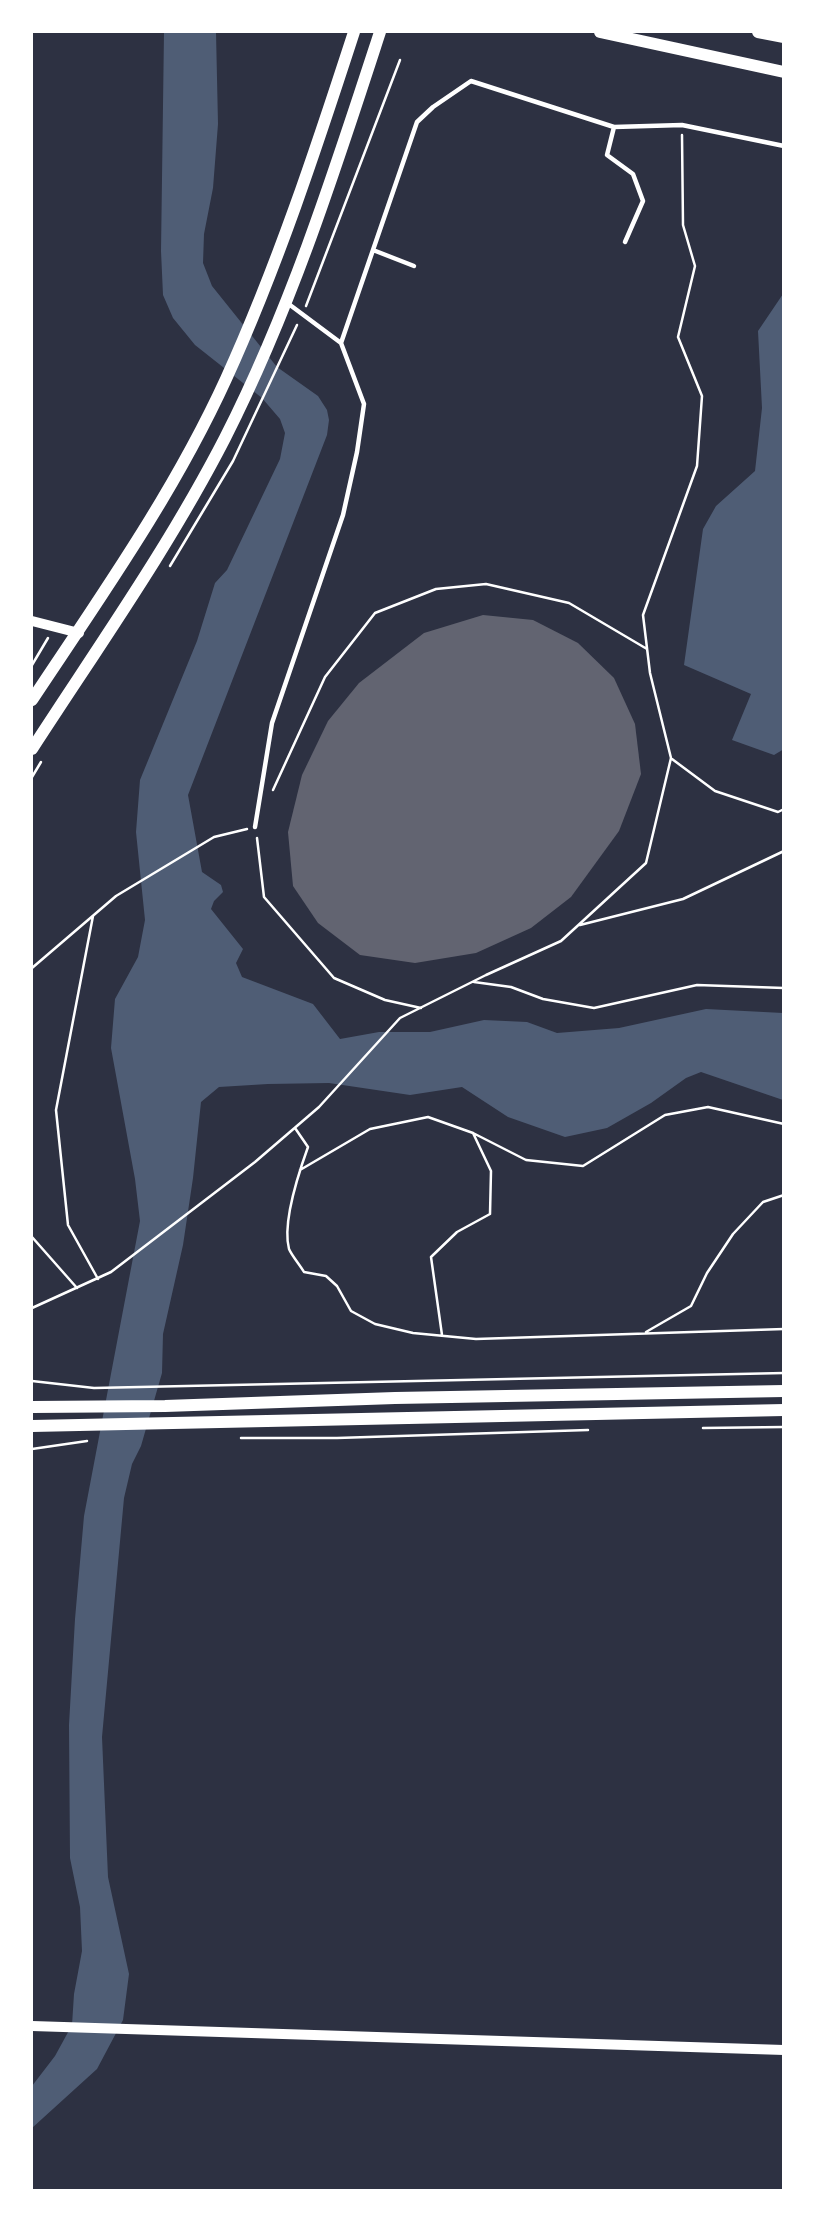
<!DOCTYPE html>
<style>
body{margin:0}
#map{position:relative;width:815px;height:2222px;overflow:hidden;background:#2d3142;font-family:Manrope,sans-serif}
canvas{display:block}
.frame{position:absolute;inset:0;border:33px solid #fff;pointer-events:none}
</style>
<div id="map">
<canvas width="815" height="2222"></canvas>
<div class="frame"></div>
</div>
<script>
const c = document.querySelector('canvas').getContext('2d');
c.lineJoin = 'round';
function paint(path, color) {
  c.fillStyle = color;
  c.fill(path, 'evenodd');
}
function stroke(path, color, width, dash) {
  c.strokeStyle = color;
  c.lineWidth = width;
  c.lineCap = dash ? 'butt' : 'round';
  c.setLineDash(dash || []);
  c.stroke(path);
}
paint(new Path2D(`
 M164 32H216L218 124 213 188 204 234 203 263 212 286 277 367 318 396 327 410 329 420 327 435 188 795 202 872 221 885 223 892 214 901 211 909 243 949 236 963 242 977 313 1004 340 1039 379 1032H430L484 1020 527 1022 557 1033 619 1028 706 1009 783 1013V1100L701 1072 686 1078 651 1103 607 1128 565 1137 508 1117 462 1087 410 1095 329 1083 268 1084 219 1087 201 1102 193 1178 183 1245 163 1334 162 1373 141 1446 132 1464 124 1498 102 1737 108 1877 129 1974 123 2020 97 2069 32 2128V2086L55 2056 72 2025 74 1994 82 1951 80 1907 70 1858 69 1725 75 1619 84 1516 140 1221 135 1179 111 1048 115 999 138 957 145 920 136 832 140 780 197 641 215 583 227 570 280 459 285 433 280 419 262 398 195 345 173 318 163 295 161 251Z
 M783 294 784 749 774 755 732 740 751 694 684 665 703 529 716 506 755 471 762 408 758 331Z`), '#4f5d75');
paint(new Path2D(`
 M483 615 533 620 578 643 614 678 635 724 641 774 619 831 571 897 531 928 476 953 415 963 360 955 318 923 293 886 288 832 302 775 328 721 359 683 424 633Z`), '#626471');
stroke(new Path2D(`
 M306 306 400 60
 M170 566 233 461 297 325
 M32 665 48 638
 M672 759 715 791 778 812 784 809
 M32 777 41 762
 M273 790 325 677 375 613 436 589 486 584 569 603 647 649
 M257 838 264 897 334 978 385 1000 421 1008
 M93 916 56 1110 68 1225 98 1279
 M580 925 683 899 784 851
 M32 968 116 896 214 837 247 829
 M474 982 511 987 543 999 594 1008 697 985 784 988
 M295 1128 308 1147C299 1172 282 1223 289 1249 292 1256 300 1265 304 1272L326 1276 337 1286 351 1311 375 1324 413 1333 476 1339 784 1329
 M473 1133 526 1160 583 1166 665 1115 708 1107 784 1124
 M300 1170 370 1129 428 1117 473 1133 491 1171 490 1214 457 1232 431 1257 442 1335
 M32 1237 77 1288
 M32 1308 111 1272 255 1162 319 1107 400 1018 486 975 561 941 646 863 671 758 650 673 643 615 697 466 702 396 678 337 695 266 683 225 682 135
 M646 1332 691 1306 707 1273 733 1234 763 1202 784 1195
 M32 1381 94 1388 784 1373
 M703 1428 784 1427
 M241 1438H337L588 1430
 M32 1449 87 1441`), '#fff', 2.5);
stroke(new Path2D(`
 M614 127 607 155 633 174 643 201 625 242
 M373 250 414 266
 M341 343 417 122 433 107 471 81 614 127 682 125 784 146
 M255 827 272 723 343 515 357 452 364 404 341 343 286 302`), '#fff', 4.5);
stroke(new Path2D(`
 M32 621 79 633
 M32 2026 784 2050`), '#fff', 10);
stroke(new Path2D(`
 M600 32 784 72
 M758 32 784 37
 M32 700C101 596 174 493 226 379 277 267 316 149 354 32
 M32 749C98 647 169 547 225 438 291 308 335 170 380 32
 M32 1407 165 1406 395 1398 784 1391
 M32 1426 784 1410`), '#fff', 12);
</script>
